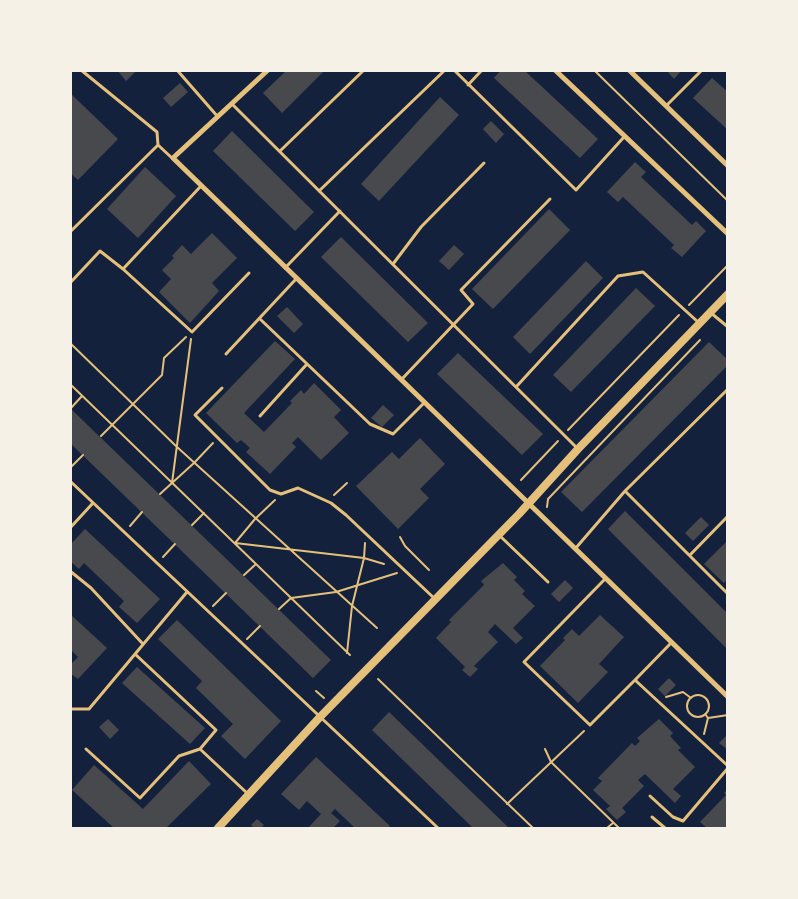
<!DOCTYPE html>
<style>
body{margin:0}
#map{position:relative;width:798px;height:899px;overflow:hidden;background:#14213d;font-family:Mulish,sans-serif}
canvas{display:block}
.frame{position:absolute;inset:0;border:72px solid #f6f1e7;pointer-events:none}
</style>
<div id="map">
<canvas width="798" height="899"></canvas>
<div class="frame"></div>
</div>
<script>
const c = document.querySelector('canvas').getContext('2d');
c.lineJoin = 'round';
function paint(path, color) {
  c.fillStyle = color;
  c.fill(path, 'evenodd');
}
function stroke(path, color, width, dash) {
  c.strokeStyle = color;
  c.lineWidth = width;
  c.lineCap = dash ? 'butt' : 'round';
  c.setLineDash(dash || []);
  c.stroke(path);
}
paint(new Path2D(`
 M117 70H137L126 81Z
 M287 70H325L282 113 263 93Z
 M501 70H524L598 139 580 158 494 78Z
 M666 70H682L674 79Z
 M712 78 728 92V130L693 98Z
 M180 83 188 92 171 107 163 98Z
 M70 93 118 139 78 180 70 173Z
 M440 97 459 115 379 201 361 184Z
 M491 121 504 134 496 143 483 129Z
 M232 131 314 212 295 231 213 151Z
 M635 162 646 172 641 177 692 225 696 221 706 231 682 257 671 248 674 245 623 197 618 202 607 192Z
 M145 167 176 196 138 238 107 209Z
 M549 209 570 230 493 309 472 289Z
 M212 233 237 258 212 283 219 291 190 323 159 292 171 279 162 270 174 258 172 256 182 245 191 254Z
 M341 237 428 323 408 342 321 257Z
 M454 245 464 254 449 270 439 261Z
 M586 261 603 278 530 354 513 337Z
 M636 288 655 306 571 392 553 375Z
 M287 307 303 324 294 333 277 316Z
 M275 341 295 359 244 413 264 432 292 403 290 401 301 390 304 394 314 383 341 410 334 417 349 433 321 460 298 437 292 443 296 447 270 474 246 452 250 448 241 440 237 443 206 413Z
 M709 342 728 360V365L582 512 561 492Z
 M458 353 543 434 522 455 437 374Z
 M383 405 394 415 382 427 371 418Z
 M70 408 331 660 313 678 70 443Z
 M420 438 445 464 420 489 429 498 398 529 356 486 392 452 399 459Z
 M625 511 728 614V650L608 529Z
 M701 517 709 525 693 541 685 533Z
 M85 529 160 599 137 623 119 607 124 601 84 563 79 569 70 561V545Z
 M728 540V579L724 583 704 564Z
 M503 563 517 577 514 580 525 591 522 594 535 606 513 628 523 638 516 644 495 624 488 632 498 642 474 666 478 669 470 677 462 670 465 667 436 638 451 622 449 620 484 585 481 581Z
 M565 580 573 588 559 602 551 594Z
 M70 614 107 648 78 679 70 673V665L78 657 70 649Z
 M600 615 624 637 599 664 608 672 578 703 540 666 565 640 563 638 572 629 579 636Z
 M177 620 281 721 245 759 221 736 233 724 196 688 202 681 158 639Z
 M137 667 205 728 190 744 122 683Z
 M669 678 676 685 665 696 658 689Z
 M389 712 509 828H473L372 730Z
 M108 719 119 730 110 739 99 727Z
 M659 719 673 733 670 736 681 748 678 750 695 767 673 789 681 796 675 803 645 774 638 780 644 786 622 808 626 812 617 820 606 809 610 806 593 790 602 781 598 778 632 743 635 746 640 741 637 738Z
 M728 734V750L719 743Z
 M316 757 390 826 387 828H355L335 809 331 813 340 821 333 828H308L321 814 307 801 299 810 281 794Z
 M189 761 211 784 166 828H114L72 790 94 765 143 809Z
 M728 789V828H707L700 822 726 795 724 793Z
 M257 819 264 825 261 828H254L251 825Z`), '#48494c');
stroke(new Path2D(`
 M594 70 728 201
 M689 305 728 265
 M191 339 172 483 194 463 213 443
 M70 343 177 447 377 628
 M70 384 350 655
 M71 408 82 396
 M568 430 679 315
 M101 436 162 375 164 358 186 337
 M70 468 83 455
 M521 480 558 441
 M160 494 172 483
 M334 495 347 483
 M275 500 255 519 235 543 364 558 384 564
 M547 507 548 499 700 340
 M192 525 204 513
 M130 526 142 512
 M400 537 405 546 429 570
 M163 557 175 544
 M244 575 256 564
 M213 606 226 593
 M279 609 291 598 336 592 397 573
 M247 639 260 626
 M347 653 352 606 364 558 365 543
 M378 679 533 828
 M316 691 324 698
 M687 706a11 11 0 1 1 22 0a11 11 0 1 1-22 0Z
 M666 697 683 692 691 698
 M708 718 728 715
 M704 734 708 718 705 714
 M545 749 551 762 619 828
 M507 804 584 731
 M607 828 613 823`), '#e5c07b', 2);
stroke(new Path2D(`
 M81 70 157 132 158 145
 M177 70 218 117
 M454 70 576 190 624 137
 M468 85 482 70
 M232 104 577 448
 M666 106 702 70
 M280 151 364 70
 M201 186 123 269 192 332 249 273
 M319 191 445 70
 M70 232 158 145 172 158
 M393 264 421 227 484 163
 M285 268 340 211
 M70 283 100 251 123 269
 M711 313 728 327
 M260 319 370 424 393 434 424 403
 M226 354 296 279
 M402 379 473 304 461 290 550 199
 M516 387 618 276 643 272 698 322
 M222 388 195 415 270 490 281 494 298 488 331 503 346 515 435 599
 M260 416 307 364
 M70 481 438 828
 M625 491 728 594
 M70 528 93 503
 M500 536 548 582
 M575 549 625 491 728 389
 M690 555 728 516
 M70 571 91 588 143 644
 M605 579 524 662 590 725 635 680 728 766
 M135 654 216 730 200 749 248 794
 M635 680 671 643
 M70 709H89L187 592
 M86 749 140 798 179 756 200 749
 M650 796 673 817 683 821 728 768
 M652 817 665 828`), '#e5c07b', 3);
stroke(new Path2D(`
 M268 70 173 158 728 697
 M555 70 728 234
 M629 70 728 166`), '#e5c07b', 5);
stroke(new Path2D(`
 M218 828 320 717 519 514 578 449 728 294`), '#e5c07b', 8);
</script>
